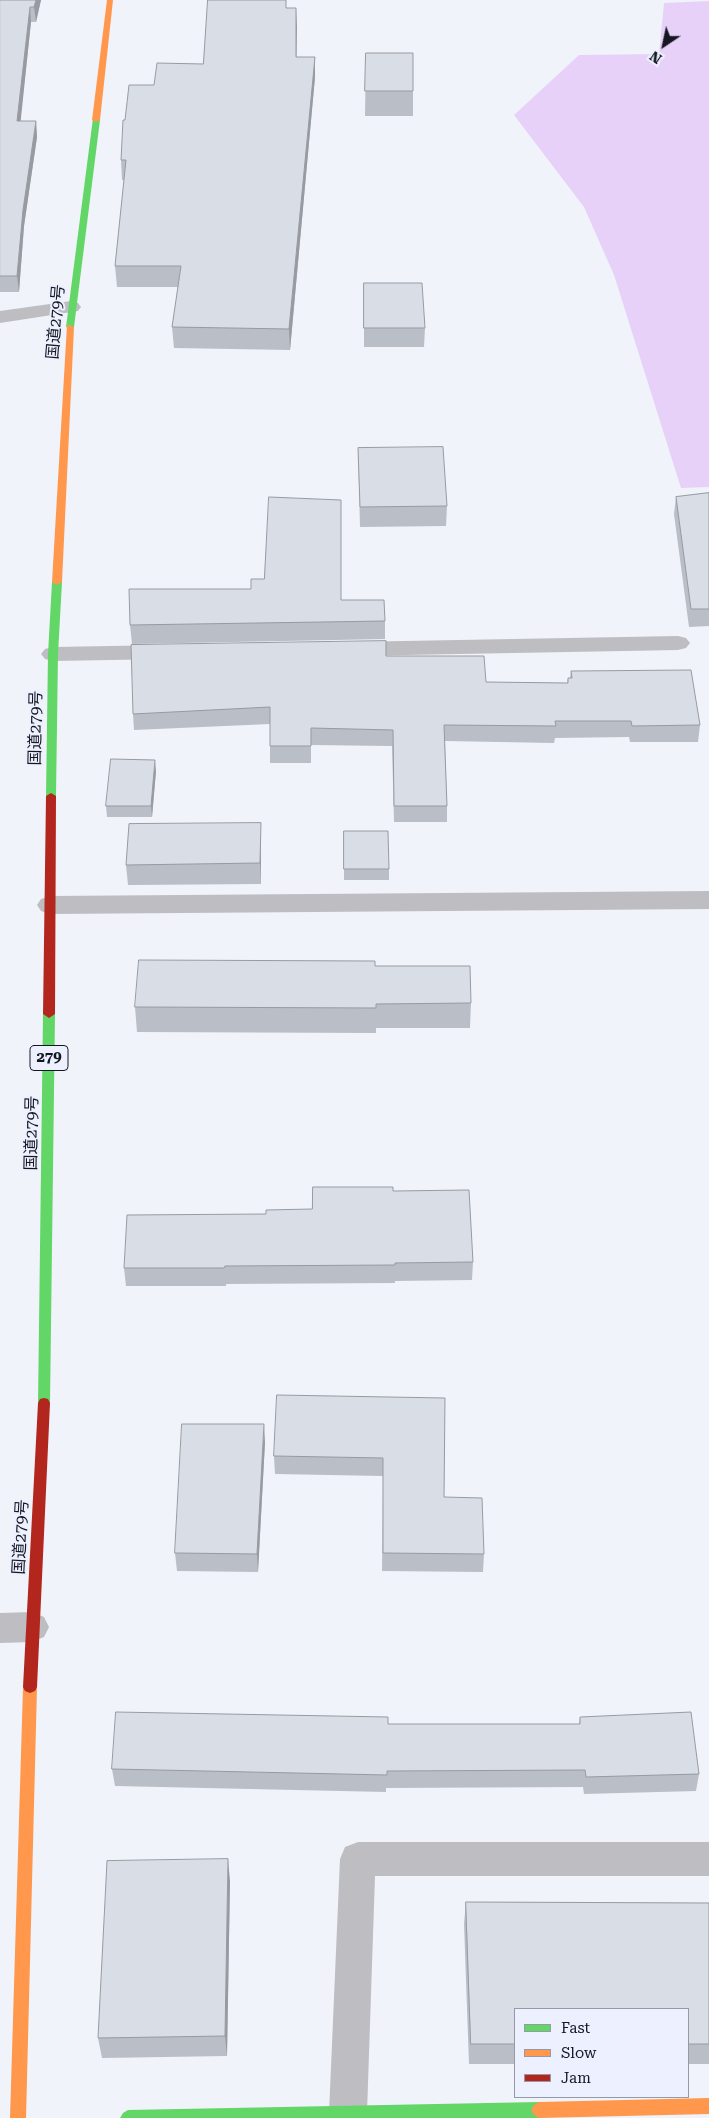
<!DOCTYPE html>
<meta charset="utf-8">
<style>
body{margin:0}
#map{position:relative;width:709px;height:2118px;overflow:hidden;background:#f1f3fb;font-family:"Roboto Serif",serif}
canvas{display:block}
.legend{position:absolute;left:514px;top:2008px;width:175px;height:90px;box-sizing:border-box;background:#edf1ff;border:1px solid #969aa7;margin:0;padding:6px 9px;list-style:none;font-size:15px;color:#141722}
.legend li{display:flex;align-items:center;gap:10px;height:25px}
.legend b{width:25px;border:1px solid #969aa7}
.north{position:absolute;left:639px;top:20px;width:50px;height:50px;-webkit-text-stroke:4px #edf1ff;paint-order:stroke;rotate:214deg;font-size:14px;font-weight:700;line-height:20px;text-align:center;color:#141722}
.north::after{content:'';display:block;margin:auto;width:18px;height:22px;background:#141722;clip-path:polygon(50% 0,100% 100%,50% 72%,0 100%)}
</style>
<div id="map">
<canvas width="709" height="2118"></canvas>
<ul class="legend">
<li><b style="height:6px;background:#63d668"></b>Fast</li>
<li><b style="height:6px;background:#ff974d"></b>Slow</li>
<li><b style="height:6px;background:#b3261e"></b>Jam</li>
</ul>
<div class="north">N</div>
</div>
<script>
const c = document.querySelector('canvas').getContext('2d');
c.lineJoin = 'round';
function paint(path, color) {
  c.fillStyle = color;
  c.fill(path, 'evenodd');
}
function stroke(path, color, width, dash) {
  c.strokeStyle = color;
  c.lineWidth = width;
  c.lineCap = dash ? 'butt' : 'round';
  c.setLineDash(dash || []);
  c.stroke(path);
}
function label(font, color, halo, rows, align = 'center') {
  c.font = font + ' "Roboto Serif","Noto Sans JP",serif';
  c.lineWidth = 4;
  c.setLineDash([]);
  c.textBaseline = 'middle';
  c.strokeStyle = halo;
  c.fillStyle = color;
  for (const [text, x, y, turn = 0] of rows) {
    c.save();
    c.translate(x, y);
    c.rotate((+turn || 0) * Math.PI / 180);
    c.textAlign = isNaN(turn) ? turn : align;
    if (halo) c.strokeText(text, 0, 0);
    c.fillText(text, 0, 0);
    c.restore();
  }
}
paint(new Path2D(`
 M709 1V487L681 488 614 275 584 207 514 115 579 55 659 54 664 3Z`), '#e8d1f8');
paint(new Path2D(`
 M678 636 686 638 690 643 686 648 678 650 349 656 341 654 337 649 341 644 349 642Z
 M169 645 177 647 181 652 177 657 169 659 53 661 45 659 41 654 45 649 53 647Z
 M709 891V909L50 914 41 911 37 905 41 899 50 896Z
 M358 1842H709V1876H375L367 2113 365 2118H331L329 2113 340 1859 345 1847Z`), '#bdbdc2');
paint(new Path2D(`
 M71 301 78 303 81 307 78 311 0 323V311Z
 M32 1612 44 1617 49 1627 44 1637 32 1642 0 1643V1613Z`), '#bdbdc2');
paint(new Path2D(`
 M93 118 100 120 74 327 70 329 66 327Z
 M57 579 62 582 58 654 56 796 51 799 46 796 48 654 52 582Z
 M49 1010 55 1014 50 1403 48 1407 44 1408 40 1407 38 1403 43 1014Z
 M539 2102 544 2105 547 2110 544 2115 539 2118H120L123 2113 128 2110Z`), '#63d668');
paint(new Path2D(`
 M107 0H113L100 120 96 122 92 120Z
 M67 325H70L74 327 62 582 57 585 52 582Z
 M30 1681 35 1683 37 1687 26 2118H10L23 1687 25 1683Z
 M709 2098V2114L539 2118 534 2115 531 2110 534 2105 539 2102Z`), '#ff974d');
paint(new Path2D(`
 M51 793 56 796 55 1014 49 1018 43 1014 46 796Z
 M44 1398 48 1399 50 1403 37 1687 35 1691 30 1693 25 1691 23 1687 38 1403 40 1399Z`), '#b3261e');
paint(new Path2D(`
 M0 0H41L36 22H31L20 121H36L37 137 24 226 19 292H0Z
 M286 8H296V57H315V77L290 350 174 348 172 327 178 287H117L115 266 124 180H122L121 160 125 120 154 85 203 64Z
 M366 53 413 91V116H365Z
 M364 283 425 328 424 347H364Z
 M358 448 447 506 446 526 360 527Z
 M709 493V626L689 627 674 514 676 497Z
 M341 600 385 621V639L132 644 130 625Z
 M386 656 486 682 567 683 568 678H570L571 671 700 725 698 742H630L629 737 555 738 554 743 445 741 447 806V822H394L392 746 311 745V763H270V724L134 730 133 714Z
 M156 771 152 817H107L106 806Z
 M344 831 389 869V880H344Z
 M261 843V884L128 885 126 865Z
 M375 966 471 1003 470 1028H376V1033L137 1032 135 1007Z
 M393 1191 473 1262 472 1280 395 1281V1283L226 1284V1286H126L124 1268 266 1214 312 1209Z
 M445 1398 444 1497 484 1554 483 1572 382 1571 383 1476 275 1474 274 1456Z
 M265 1442 258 1572 177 1571 175 1553Z
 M580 1717 699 1774 696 1791 584 1794 583 1787 386 1788V1792L115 1786 112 1769 388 1724H579Z
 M230 1881 227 2056 102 2058 98 2038Z
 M466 1902 709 1903V2064H688V2009H515V2064H469L464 1924Z`), '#babec6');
paint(new Path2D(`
 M36 0H41L36 22 34 7Z
 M30 7 31 22 19 137 17 121Z
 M296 8 297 27 296 77Z
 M315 57V77L290 350 289 329Z
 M36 121 37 137 24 226 19 292 17 276 23 210Z
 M155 760 156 771 152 817 151 806Z
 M261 823V884L260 863Z
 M264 1424 265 1442 258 1572 257 1554Z
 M228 1859 230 1881 227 2056 225 2036Z`), '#979ba1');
const building = new Path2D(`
 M0 0H36L34 7H30L17 121H36L23 210 17 276H0Z
 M208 0H286V8H296V57H315L289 329 172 327 181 266H115L126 160H121L123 120H125L129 85H154L157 63 203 64Z
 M366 53H413V91H365Z
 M364 283H422L425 328H364Z
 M443 447 447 506 360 507 358 448Z
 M709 493V609H691L676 497Z
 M269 497 341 500V600H384L385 621 130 625 129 589H251V579H264Z
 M386 641V656H484L486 682 568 683V678H572L571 671 691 670 700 725 632 726 631 721H555L556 726 444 725 447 806H394L393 730 311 728V746H270V707L133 714 131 645Z
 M111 759 155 760 151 806H106Z
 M261 823 260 863 126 865 129 824Z
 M344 831H388L389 869H344Z
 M139 960 375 961V966H470L471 1003 376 1004V1008L135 1007Z
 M313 1187H393V1191L469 1190 473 1262 395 1263V1265L225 1266 224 1268H124L127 1215 266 1214V1210L312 1209Z
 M277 1395 445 1398 444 1497 482 1498 484 1554 383 1553V1458L274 1456Z
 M182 1424H264L257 1554 175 1553Z
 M116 1712 388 1717V1724H580V1717L691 1712 699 1774 586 1777 585 1770 387 1771V1775L112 1769Z
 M228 1859 225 2036 98 2038 107 1861Z
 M466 1902 709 1903V2044H688V2009H515V2044H471Z`);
paint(building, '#d8dde6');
stroke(building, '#979ba1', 1);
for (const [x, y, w] of [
 [49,1058,38]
]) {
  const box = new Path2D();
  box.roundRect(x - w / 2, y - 12.5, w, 25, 4);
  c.fillStyle = '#edf1ff';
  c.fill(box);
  stroke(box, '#141722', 1);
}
label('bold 15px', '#141722', null, [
 ["279",49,1058]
]);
label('16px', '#141722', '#edf1ff', [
 ["国道279号",56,322,-85],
 ["国道279号",36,728,-89],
 ["国道279号",32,1133,-89],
 ["国道279号",21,1537,-87]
]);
</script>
